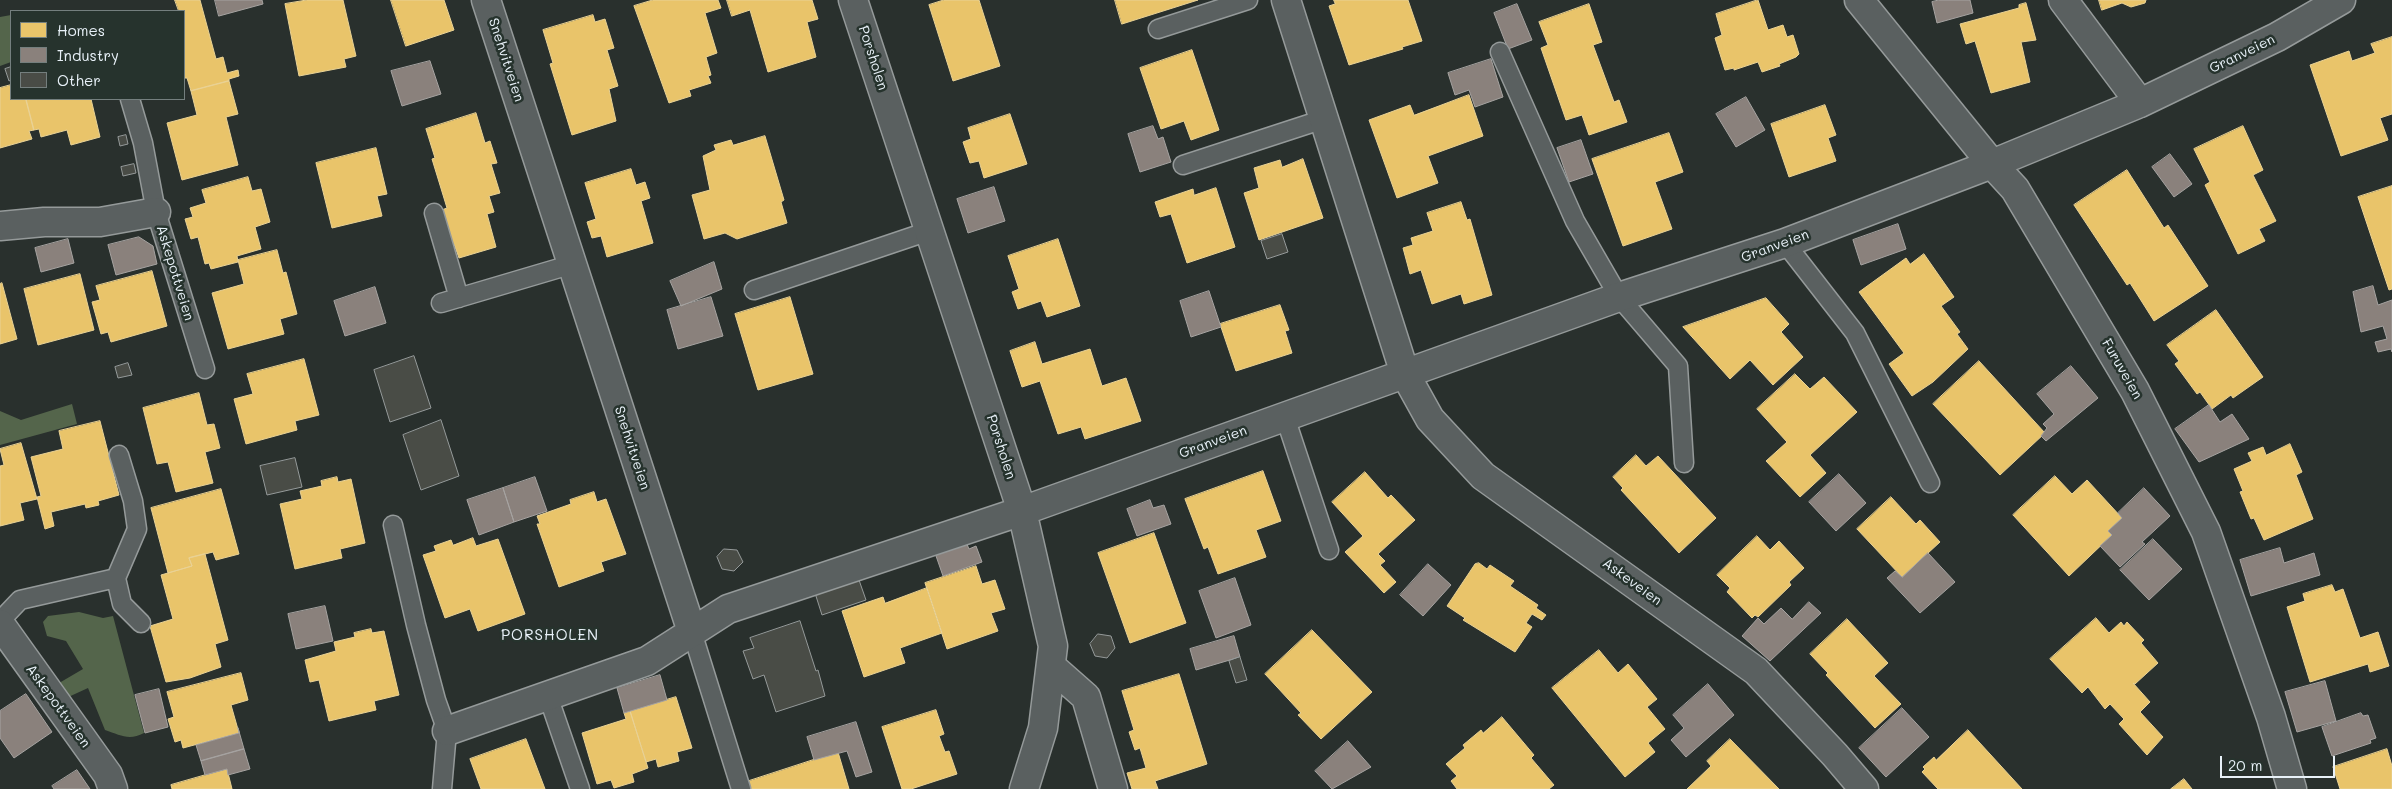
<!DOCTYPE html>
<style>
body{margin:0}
#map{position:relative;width:2392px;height:789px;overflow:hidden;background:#29302d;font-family:Mali,sans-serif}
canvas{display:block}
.legend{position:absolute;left:10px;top:10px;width:175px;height:90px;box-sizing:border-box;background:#26332d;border:1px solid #747f7e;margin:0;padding:6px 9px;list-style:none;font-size:15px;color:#e8f1f8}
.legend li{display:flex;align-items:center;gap:10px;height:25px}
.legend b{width:25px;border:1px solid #747f7e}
.scale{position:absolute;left:2220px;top:756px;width:115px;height:22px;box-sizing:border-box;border:2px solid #e8f1f8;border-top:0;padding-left:6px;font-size:15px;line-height:18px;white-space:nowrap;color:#e8f1f8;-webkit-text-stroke:4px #26332d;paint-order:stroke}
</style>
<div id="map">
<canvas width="2392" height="789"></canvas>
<ul class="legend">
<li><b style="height:14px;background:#e9c46a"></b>Homes</li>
<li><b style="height:14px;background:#8a817c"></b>Industry</li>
<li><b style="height:14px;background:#494c46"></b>Other</li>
</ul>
<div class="scale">20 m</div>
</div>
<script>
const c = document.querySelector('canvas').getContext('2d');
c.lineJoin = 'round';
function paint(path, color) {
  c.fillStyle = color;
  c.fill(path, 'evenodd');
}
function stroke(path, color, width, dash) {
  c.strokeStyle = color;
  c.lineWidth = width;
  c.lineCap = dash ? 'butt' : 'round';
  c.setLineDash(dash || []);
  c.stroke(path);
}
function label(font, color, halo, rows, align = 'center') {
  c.font = font + ' Mali,sans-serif';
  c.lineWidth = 5;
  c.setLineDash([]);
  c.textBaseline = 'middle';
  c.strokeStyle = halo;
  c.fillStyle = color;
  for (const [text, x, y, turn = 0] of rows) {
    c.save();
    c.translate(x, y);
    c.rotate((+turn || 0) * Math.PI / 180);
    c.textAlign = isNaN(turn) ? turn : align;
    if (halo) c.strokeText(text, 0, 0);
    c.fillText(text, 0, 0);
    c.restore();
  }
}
paint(new Path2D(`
 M11 15V62L0 66V17Z
 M72 404 77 424 0 445V411L21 420Z
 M79 612 103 618 113 616 144 733C129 741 120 735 105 730L88 688 64 699 54 686 83 669 66 641 47 636 43 622 48 616Z`), '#54654b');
const homes = new Path2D(`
 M175 0H200L216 59 223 57 227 73 238 70 239 76 229 79V81L191 91 187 78H184V11H179Z
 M307 0H343L356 56 344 59 346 67 299 76 285 4Z
 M391 0H444L454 30 406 46Z
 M653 0H718L721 8 705 13 717 53 706 57 711 75 708 76 711 83 689 90 691 96 669 103 634 6Z
 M727 0H812L818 19 807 22 816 57 768 72 750 10 732 16Z
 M944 0H979L1000 66 953 81 929 5Z
 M1115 0H1198L1122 24Z
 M1334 0H1408L1422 41 1402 47 1403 49 1349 65 1329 6 1335 4Z
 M1758 0 1768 30 1783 25 1787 37 1793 35 1799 54 1796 57 1779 64 1780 66 1762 72 1758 62 1734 70V68L1725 70 1715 38 1722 35 1716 14Z
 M2099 0H2146L2145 3 2131 7 2122 3 2102 10Z
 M2026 3 2036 40 2021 42 2030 82 1991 93 1975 41 1966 44 1960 24 2019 8V5Z
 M1589 4 1602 42 1593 45 1614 102 1619 100 1627 122 1589 135 1582 115 1566 120 1541 48 1548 45 1539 22Z
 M593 15 595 22 605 19 614 48 607 50 618 86 609 89 616 121 572 135 550 64 553 63 543 30Z
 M2392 37V114L2380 118 2388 140 2341 156 2310 65 2349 51 2352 61 2375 53 2371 44Z
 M1192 50 1219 130 1191 140 1184 121 1161 129 1140 68Z
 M229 81 238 114 226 117 238 165 182 180 167 123 197 115 191 91Z
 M11 85V99H26L34 130 29 131 32 139 0 148V88Z
 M1469 95 1483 136 1428 156 1438 183 1397 198 1369 120 1410 105 1414 115Z
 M26 99H91L100 137 71 145 67 130 41 137 39 129 34 130Z
 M1825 105 1836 135 1828 138 1836 161 1789 177 1771 124Z
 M476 113 485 143 490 141 497 163 491 164 500 193 489 196 494 212 487 214 496 247 459 258 454 244 450 245 439 211 447 208 432 159 435 158 426 129Z
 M1010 114 1027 164 984 178 979 161 970 163 963 142 971 139 968 128Z
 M2243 126 2263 170 2253 175 2276 221 2259 229 2265 241 2238 254 2205 185 2210 182 2194 149Z
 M1669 133 1683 172 1655 182 1672 229 1623 246 1592 159Z
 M765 136 784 200 781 202 787 223 737 239 725 233 704 239 692 195 710 190 703 156 716 150 714 145 731 140 733 145Z
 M376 148 387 194 377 196 382 216 332 228 316 163Z
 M1303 159 1323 218 1259 240 1244 193 1259 188 1254 168 1280 160 1282 167Z
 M631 169 636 185 645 182 650 198 641 201 653 243 607 257 601 236 592 238 587 222 596 219 585 183Z
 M2127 170 2164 228 2168 225 2208 286 2154 321 2130 283 2127 285 2074 205Z
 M248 177 252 191 261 189 270 222 255 227 261 249 237 256 238 262 211 269 209 263 205 264 198 237 191 239 185 219 193 217 190 208 206 203 202 190Z
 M2392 186V289L2389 290 2358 197Z
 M1216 188 1235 247 1187 263 1171 214 1160 217 1155 202 1193 189 1194 195Z
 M1461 202 1467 220 1470 219 1492 295 1464 304 1461 294 1432 304 1421 270 1410 274 1403 248 1413 245 1411 238 1433 231 1427 213Z
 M1058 239 1080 306 1047 317 1041 301 1018 309 1012 292 1019 289 1008 256Z
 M277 250 283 273 286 272 297 314 280 319 284 334 228 349 212 293 244 284 238 260Z
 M1924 254 1954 297 1941 306 1960 332 1957 334 1968 349 1933 382 1912 396 1889 364 1904 353 1859 292 1906 258 1910 264Z
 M152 271 167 326 111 342 108 332 101 334 92 302 100 300 96 286Z
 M80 274 94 330 38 345 24 289Z
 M2 283 17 339 0 344V284Z
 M790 297 813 374 758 390 735 314Z
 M1766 298 1789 324 1781 332 1803 357 1773 385 1750 360 1730 379 1683 327Z
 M1280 305 1289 330 1285 331 1292 353 1236 371 1220 324Z
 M2216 310 2263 377 2233 398 2231 395 2212 409 2200 392 2197 394 2175 364 2179 361 2167 345Z
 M1035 342 1042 364 1090 349 1102 386 1126 378 1141 421 1085 439 1081 427 1058 434 1040 381 1022 387 1010 351Z
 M304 359 319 415 295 421 297 430 246 444 234 399 253 394 247 374Z
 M1979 361 2045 433 2000 475 1933 404Z
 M1795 374 1810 389 1824 377 1857 412 1810 455 1826 473 1800 497 1766 461 1787 442 1757 409Z
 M199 393 207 425 214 424 220 448 205 452 213 483 176 492 168 462 157 464 143 408Z
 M100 421 119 495 98 501 99 505 86 508 85 504 51 512 54 526 45 529 37 497 41 496 31 457 63 449 59 431Z
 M21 443 37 499 20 503 24 520 0 526V466L4 465 0 449Z
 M2290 444 2302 472 2296 475 2313 519 2264 540 2254 518 2251 519 2240 492 2243 491 2234 469 2252 461 2248 453 2263 447 2266 455Z
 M1636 455 1646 466 1658 456 1716 518 1679 553 1621 490 1623 488 1613 477Z
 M1263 471 1281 521 1256 530 1266 557 1218 574 1208 547 1204 549 1185 499Z
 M1365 472 1388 498 1391 495 1415 520 1378 554 1385 561 1380 565 1396 582 1384 593 1345 552 1363 536 1332 502Z
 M2055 476 2072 494 2087 480 2122 518 2108 531 2112 535 2069 576 2013 515Z
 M337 477 338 482 351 479 365 543 340 549 342 558 295 569 280 504 302 499 300 491 322 486 321 481Z
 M221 489 239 554 216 560 213 552 189 558 192 566 168 573 151 508Z
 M594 492 597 502 606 499 626 554 601 562 604 571 559 587 537 524H540L537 516 571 504 570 500Z
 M1891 497 1916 524 1920 520 1940 542 1902 577 1857 529Z
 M1154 533 1186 623 1130 643 1098 553Z
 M1757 536 1770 550 1779 541 1804 568 1789 582 1791 585 1758 617 1755 615 1752 618 1727 592 1730 588 1717 575Z
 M473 538 476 546 498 539 525 614 478 631 470 609 445 618 423 555 436 551 434 546 451 540 453 545Z
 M205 554 228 640 215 644 221 667 190 678 166 682 150 626 173 619 161 575 192 566 189 558Z
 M1479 563 1487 569 1490 565 1514 581 1510 586 1538 605 1536 608 1546 615 1542 620 1532 614 1526 623 1532 627 1515 652 1463 620 1465 618 1447 606 1475 564Z
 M976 566 982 584 995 580 1005 609 991 613 998 631 947 649 925 583Z
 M2332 585 2335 592 2343 589 2360 638 2378 632 2389 666 2370 672 2368 664 2310 682 2287 607 2305 601 2303 594Z
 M927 588 942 633 900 648 905 663 864 677 842 611 883 597 885 603Z
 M2096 618 2109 633 2121 622 2124 626 2127 622 2144 640 2141 643 2158 663 2135 684 2133 683 2150 702 2140 712 2163 737 2147 755 2119 724 2124 719 2110 704 2105 709 2088 687 2082 693 2050 659Z
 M1847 619 1888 663 1874 676 1901 704 1875 728 1826 675 1828 673 1810 654Z
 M371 629 372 633 384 631 399 695 374 701 376 710 329 721 319 680 310 682 305 660 336 651 334 642 355 637 354 633Z
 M1312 630 1372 692 1321 739 1298 715 1301 713 1265 674Z
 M1599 650 1618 673 1628 664 1657 699 1647 707 1665 729 1648 743 1655 752 1625 777 1552 688Z
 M241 673 248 700 231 705 239 733 183 748 181 740 175 742 168 719 174 717 167 692Z
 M1179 674 1207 764 1155 781 1158 789H1132L1127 773 1146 768 1140 748 1135 750 1129 732 1134 730 1122 691Z
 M676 697 692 748 677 752 679 761 658 767 656 759 646 762 630 711Z
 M936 710 944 734 939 736 945 752 949 751 957 774 911 789H902L882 727Z
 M630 711 648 768 632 774 634 782 614 788 611 780 597 784 582 733 626 719 624 713Z
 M1502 717 1534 755 1531 758 1554 785 1549 789H1457L1451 781 1457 776 1446 764 1465 748 1463 745 1481 730 1483 733Z
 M1968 730 2022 789H1938L1922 772 1925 769 1923 767 1934 757 1936 760Z
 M526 739 545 789H481L470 759Z
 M1730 739 1779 789H1687L1711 766 1707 761Z
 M2387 749 2392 766V789H2340L2333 767Z
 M838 752 849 789H748L746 782Z
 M227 769 232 789H172L171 785Z
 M2184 779 2192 789H2171Z`);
paint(homes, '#e9c46a');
stroke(homes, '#e9d295', 1);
const industry = new Path2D(`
 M215 0H262L263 4 219 16Z
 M1939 0H1970L1973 13 1937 23 1932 2Z
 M1517 4 1532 40 1508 49 1494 13Z
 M1491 59 1503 97 1475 107 1469 90 1455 95 1448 73Z
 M430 61 441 94 402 106 391 71Z
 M1746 97 1765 130 1736 147 1716 114Z
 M1153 126 1158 139 1163 137 1171 162 1140 172 1128 134Z
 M1581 140 1593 174 1569 182 1557 148Z
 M2170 154 2192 184 2174 197 2152 167Z
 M994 187 1005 221 968 233 957 199Z
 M1898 224 1906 249 1861 265 1853 240Z
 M139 237 153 246 157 264 116 275 108 245Z
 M68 239 74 263 41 272 35 248Z
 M714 262 722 289 681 306 670 281Z
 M2373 286 2378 305 2392 300V352L2391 349 2378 352 2375 342 2387 339 2383 326 2361 332 2353 292Z
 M375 287 386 323 345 336 334 301Z
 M1209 291 1221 327 1191 337 1180 301Z
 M711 297 723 336 678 349 667 310Z
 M2071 366 2098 398 2046 441 2041 436 2047 428 2043 424 2054 414 2037 394Z
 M2209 405 2220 422 2232 414 2249 439 2199 462 2175 429Z
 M1839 474 1866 503 1836 531 1809 502Z
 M535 477 547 511 514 522 503 488Z
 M503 488 514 522 479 535 467 500Z
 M2144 488 2170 516 2142 542 2145 544 2120 567 2100 546 2112 535 2108 531 2122 518 2118 513Z
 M1150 500 1153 508 1164 505 1171 524 1137 536 1127 509Z
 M2153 539 2182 569 2149 600 2120 570Z
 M966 542 969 549 976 546 982 562 943 576 935 553Z
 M2280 548 2284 563 2314 553 2320 575 2251 596 2240 560Z
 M1928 553 1955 582 1920 613 1887 578 1895 571 1902 577Z
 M1428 564 1451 585 1423 616 1400 595Z
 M1235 578 1251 625 1216 638 1199 591Z
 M1809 602 1821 613 1770 661 1742 636 1758 618 1764 624 1781 608 1792 619Z
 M325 606 333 641 296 649 288 614Z
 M1234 636 1240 657 1196 670 1190 649Z
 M660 675 667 700 624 713 617 688Z
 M2325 681 2336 721 2297 732 2285 692Z
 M1708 684 1734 715 1686 757 1671 740 1684 728 1673 715Z
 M159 689 168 727 145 733 135 695Z
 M26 694 52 732 14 758 0 738V711Z
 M1902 708 1929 737 1886 777 1859 748Z
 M2361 713 2363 716 2368 715 2376 738 2370 740 2371 743 2332 756 2322 727Z
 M856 722 872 772 856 777 847 751 814 760 807 737Z
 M238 728 244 749 201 761 196 745 239 733Z
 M1348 741 1371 767 1332 789 1315 771Z
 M244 749 250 769 228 775 227 769 205 775 201 761Z
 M77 770 90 789H54L52 786Z`);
paint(industry, '#8a817c');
stroke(industry, '#a6a3a1', 1);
const building = new Path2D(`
 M11 67V80L9 81 5 69Z
 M126 135 128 144 120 146 118 137Z
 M134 164 136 173 123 176 121 167Z
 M1282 234 1288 252 1267 259 1261 241Z
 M414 356 431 408 390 422 374 370Z
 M128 363 132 375 118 378 115 367Z
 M441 420 459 476 421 490 403 435Z
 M295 458 302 487 267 495 260 466Z
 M724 549 737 550 743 562 734 571 722 569 717 557Z
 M859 580 866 600 822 615 815 593Z
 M800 621 816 671 818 670 825 696 776 712 764 675 753 679 743 651 754 648 750 638Z
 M1098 634 1111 636 1115 648 1107 658 1095 656 1090 644Z
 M1240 657 1247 680 1236 683 1229 661Z`);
paint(building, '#494c46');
stroke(building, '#959a9a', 1);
const service = new Path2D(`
 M1158 29 1248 0
 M1500 52 1575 221 1619 297 1678 366 1684 463
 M130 99 143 143 156 212 205 369
 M1183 165 1324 119
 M434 213 459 298
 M1785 243 1855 333 1930 483
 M754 290 929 231
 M441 303 573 264
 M1285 417 1329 550
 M393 525 416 625 436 700 447 731 442 789
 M116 578 122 604 141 623
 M0 621 20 600 116 578 137 529 133 501 119 455
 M692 632 741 789
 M548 696 580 789`);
const minor = new Path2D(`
 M486 0 692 632
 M853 0 1022 511 1053 646 1043 728 1024 789
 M1286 0 1405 374 1430 419 1483 476 1756 671 1835 755 1864 789
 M1859 0 1992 164 2015 189 2135 391 2206 532 2271 717 2292 789
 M2063 0 2140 103
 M0 226 44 222H100L156 212
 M0 624 108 775 113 789
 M1052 667 1086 697 1113 789
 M447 731 647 661 728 609 1022 511 1619 297 1785 243 1992 164 2140 103 2277 37 2341 0`);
stroke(service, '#959a9a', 21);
stroke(minor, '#959a9a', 31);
stroke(service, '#5a6060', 18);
stroke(minor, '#5a6060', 28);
label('14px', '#e8f1f8', '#26332d', [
 ["Granveien",2242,54,-26],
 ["Porsholen",873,58,72],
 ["Snehvitveien",506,60,72],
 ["Granveien",1775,246,-20],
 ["Askepottveien",175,273,73],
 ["Furuveien",2122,369,60],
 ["Granveien",1213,442,-20],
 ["Porsholen",1001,447,72],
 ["Snehvitveien",632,448,72],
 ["Askeveien",1632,582,36],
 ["Askepottveien",58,706,54]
]);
c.letterSpacing = '1px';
label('15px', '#e8f1f8', '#26332d', [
 ["PORSHOLEN",550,635]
]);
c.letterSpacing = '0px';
</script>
